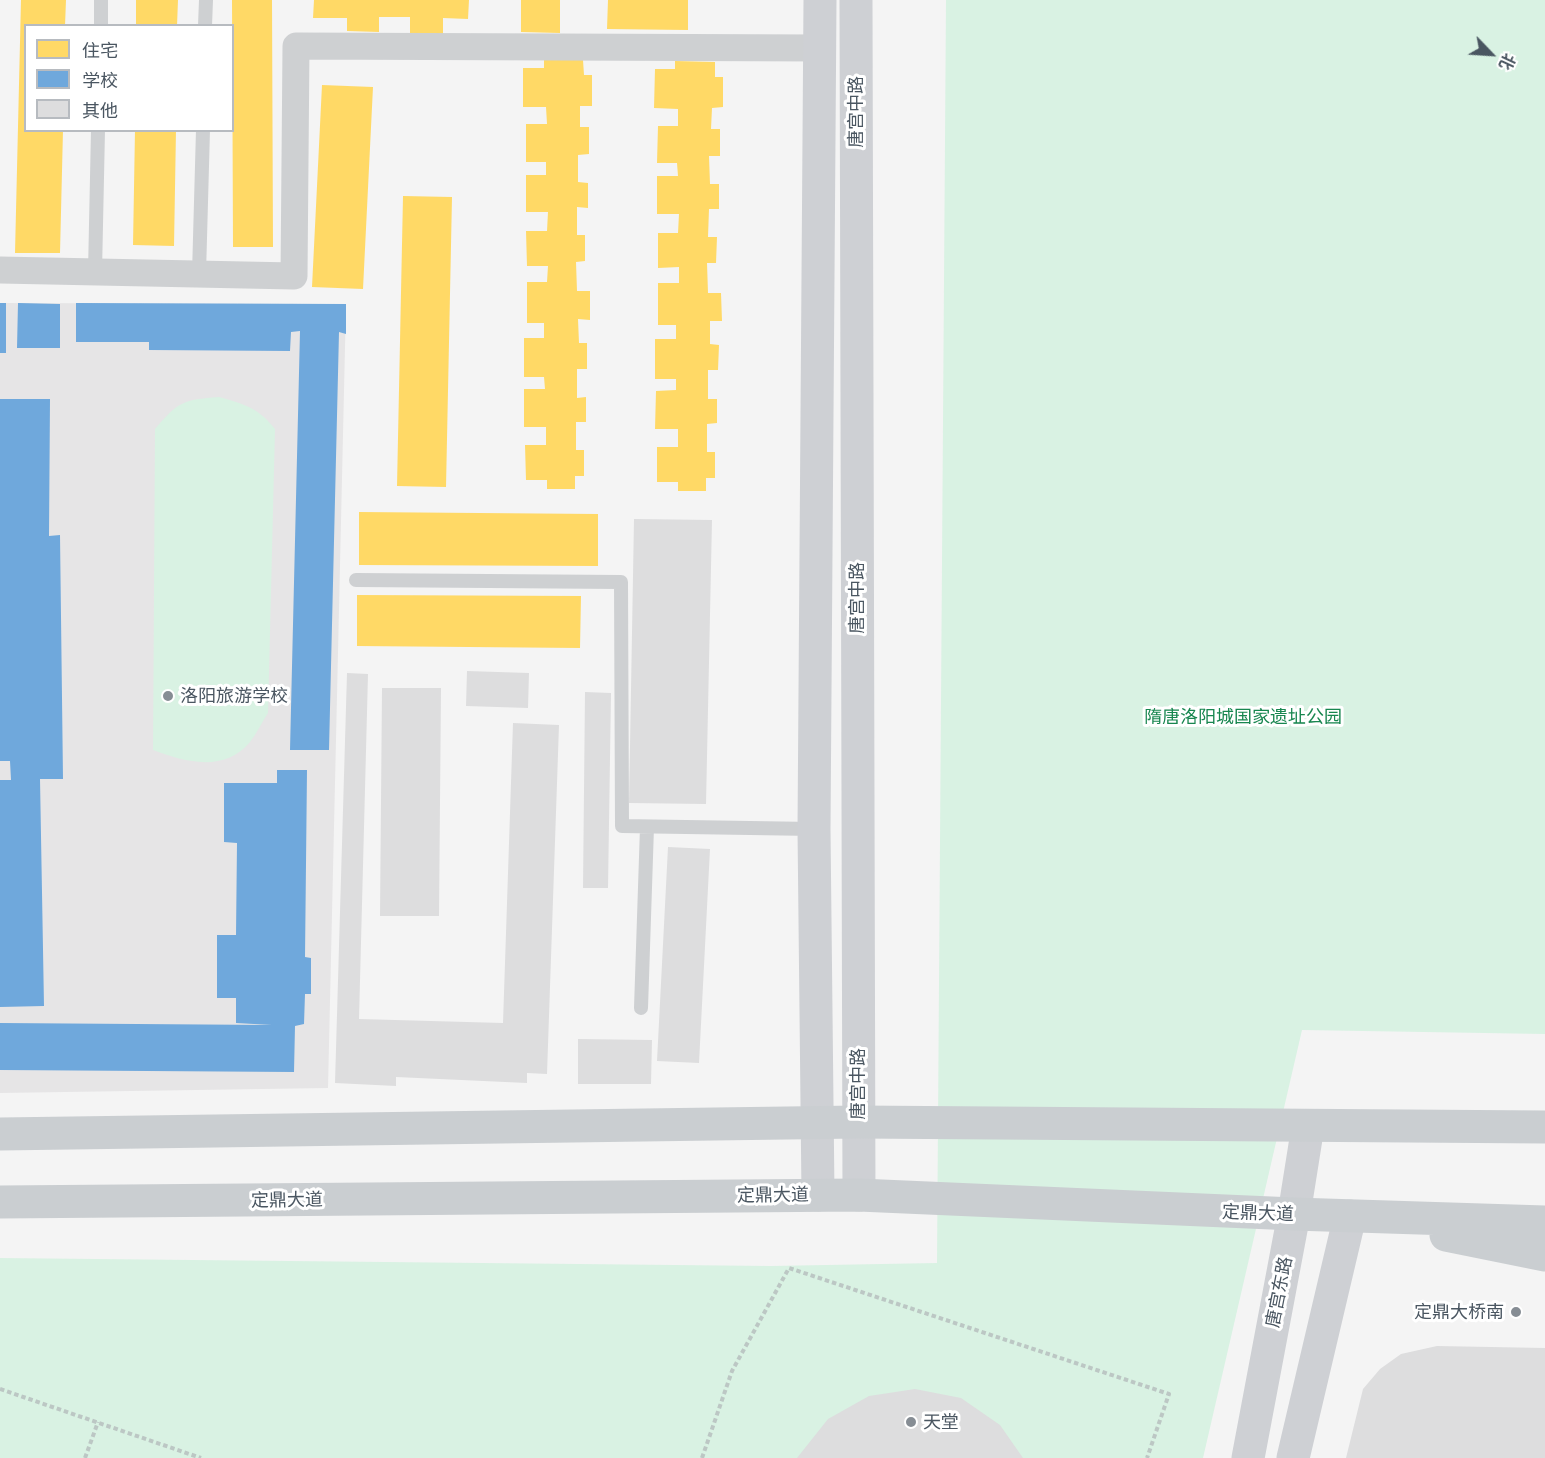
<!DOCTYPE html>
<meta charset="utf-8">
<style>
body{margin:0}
#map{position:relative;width:1545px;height:1458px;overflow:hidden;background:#f4f4f4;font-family:"Exo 2","Noto Sans SC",sans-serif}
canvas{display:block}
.legend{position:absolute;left:24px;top:24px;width:210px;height:108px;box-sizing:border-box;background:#fff;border:2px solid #b7bbc0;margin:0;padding:8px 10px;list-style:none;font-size:18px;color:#4a5661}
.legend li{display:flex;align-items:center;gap:12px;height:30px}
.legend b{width:30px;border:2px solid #b7bbc0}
.north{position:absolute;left:1461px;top:24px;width:60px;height:60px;-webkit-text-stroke:4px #fff;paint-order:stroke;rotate:115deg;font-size:16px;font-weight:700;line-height:24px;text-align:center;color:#4a5661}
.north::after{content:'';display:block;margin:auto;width:21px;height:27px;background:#4a5661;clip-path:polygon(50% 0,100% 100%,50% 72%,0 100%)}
</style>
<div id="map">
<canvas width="1545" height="1458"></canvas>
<ul class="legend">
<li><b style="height:16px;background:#ffd966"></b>住宅</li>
<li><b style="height:16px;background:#6fa8dc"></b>学校</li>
<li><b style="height:16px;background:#ddddde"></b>其他</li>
</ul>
<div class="north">北</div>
</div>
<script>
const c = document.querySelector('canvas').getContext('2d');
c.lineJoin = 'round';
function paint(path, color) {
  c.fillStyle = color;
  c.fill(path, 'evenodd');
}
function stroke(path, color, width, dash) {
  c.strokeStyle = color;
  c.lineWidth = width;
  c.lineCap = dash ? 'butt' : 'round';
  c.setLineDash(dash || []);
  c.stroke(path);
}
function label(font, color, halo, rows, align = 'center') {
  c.font = font + ' "Exo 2","Noto Sans SC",sans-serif';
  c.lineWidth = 6;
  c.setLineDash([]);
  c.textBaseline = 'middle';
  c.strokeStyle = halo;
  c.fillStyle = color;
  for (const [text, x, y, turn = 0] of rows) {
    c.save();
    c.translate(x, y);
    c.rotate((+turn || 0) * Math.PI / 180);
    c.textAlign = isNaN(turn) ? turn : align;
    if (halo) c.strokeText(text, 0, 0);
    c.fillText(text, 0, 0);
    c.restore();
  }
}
paint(new Path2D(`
 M0 303 346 304 328 1088 0 1093Z`), '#e6e5e6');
paint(new Path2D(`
 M946 0H1545V1034L1302 1030 1203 1458H0V1258L771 1266 937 1263Z
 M219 397C244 404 259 408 275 429L268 713C262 722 257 733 250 742 224 773 185 762 153 750L155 429C179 401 183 400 219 397Z`), '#d9f2e3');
paint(new Path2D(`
 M21 0H66L65 26H26V130H63L60 253H15Z
 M136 0H178L177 26H136Z
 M232 0H272L273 247H233Z
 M314 0H469L468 19 443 18V34H410V17H379V32L347 31V18H313Z
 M521 0H560V33L521 32Z
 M608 0H688V30L607 29Z
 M544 60H583L584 75H592V106H580V127H589V154L578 155V182L588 183V208L577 207V235H585V261L576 262 577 291H590V320L578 319 579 343H587V369H577V398L586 397V422H576V450H584V476H575V489H547V480H526L525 445H546V427H524V389H545L544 377H524V338H544V323H527V282H547L548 266H527L526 231H547L548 212H526V175H546V162H526V124H547L546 107H523V68H544Z
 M675 61 715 62V77H723V107L712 108 711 129H720V156H709L710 184H719V209H709L708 237H717L716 263H707L708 293H721L722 321H710V344L719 345 718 370H708V399H717V423L707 424V452H715V478H706V491H678V482H657V447H678V429H655L656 391 676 390V379H655V339H676V325H658V283H679V267L658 268V233H678L679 214H657V176H678L677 163H657L658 126H678V109L654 108 655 69H675Z
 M322 85 373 87 363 289 312 287Z
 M135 130H176L174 246 133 245Z
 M403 196 452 197 446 487 397 486Z
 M359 512 598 514V566L359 565Z
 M357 595 581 596 580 648 357 646Z`), '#ffd966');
paint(new Path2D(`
 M0 303H6V353H0Z
 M18 303 60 304V348H17Z
 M76 303 346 304V334L339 332 329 750H290L300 331 291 332 290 351 149 350V342H76Z
 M0 399H50L49 536 60 535 63 779H40L44 1006 0 1007V780H11L10 761H0Z
 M277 770H307L305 957 311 958V994H305L304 1024 295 1026 294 1072 0 1070V1023L272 1025 236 1023V998H217V935H236L237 843 224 842V783H277Z`), '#6fa8dc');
paint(new Path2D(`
 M634 519 712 520 706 804 629 803Z
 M467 671 529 673 528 708 466 706Z
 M347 673 368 674 359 1019 503 1023 513 723 559 725 547 1074 527 1073V1083L396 1077V1086L335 1083Z
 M382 688H441L439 916H380Z
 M585 692 611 693 608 888H583Z
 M668 847 710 849 699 1063 657 1061Z
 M578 1039 652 1040 651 1084H578Z
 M1437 1346 1545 1348V1458H1346L1363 1389 1380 1369 1401 1354Z
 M915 1389 961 1398 1000 1425 1023 1458H797L828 1419 869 1396Z`), '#ddddde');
stroke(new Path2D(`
 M0 1389 201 1458
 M85 1458 98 1422
 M702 1458 732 1371 789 1268 1169 1394 1147 1458`), '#bcc7c4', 4, [4.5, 3]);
stroke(new Path2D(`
 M101 26V0
 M205 26 206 0
 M95 272 98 130
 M199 274 203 130
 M356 580 621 582 622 826 814 829
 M641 1008 647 827`), '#ced0d2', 14);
stroke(new Path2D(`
 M0 270 294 276 296 46 820 48`), '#ced0d2', 27);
stroke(new Path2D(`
 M856 0 859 1195
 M818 1195 814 829 820 0
 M1248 1458 1294 1214 1308 1126
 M1293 1458 1350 1216`), '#ced0d4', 33);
stroke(new Path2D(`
 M0 1134 858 1122 1545 1127
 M0 1202 859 1195 1294 1214 1545 1222
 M1446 1235 1545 1255`), '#caced1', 33);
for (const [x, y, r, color] of [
 [168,696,6,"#868d94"],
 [1516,1312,6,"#868d94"],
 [911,1422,6,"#868d94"]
]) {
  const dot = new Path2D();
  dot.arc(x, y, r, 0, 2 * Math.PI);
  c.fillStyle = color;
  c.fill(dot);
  stroke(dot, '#fff', 2);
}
label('18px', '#4a5661', '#fff', [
 ["唐宫中路",856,112,-90],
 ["唐宫中路",857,598,-90],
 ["唐宫中路",858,1084,-90],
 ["定鼎大道",773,1195,-1],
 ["定鼎大道",287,1200,-1],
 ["定鼎大道",1258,1213,2],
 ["唐宫东路",1279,1292,-79]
]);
label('18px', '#4a5661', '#fff', [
 ["洛阳旅游学校",180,696],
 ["定鼎大桥南",1504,1312,"right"],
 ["天堂",923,1422]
], 'left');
label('18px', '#17864f', '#fff', [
 ["隋唐洛阳城国家遗址公园",1243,717]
]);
</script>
